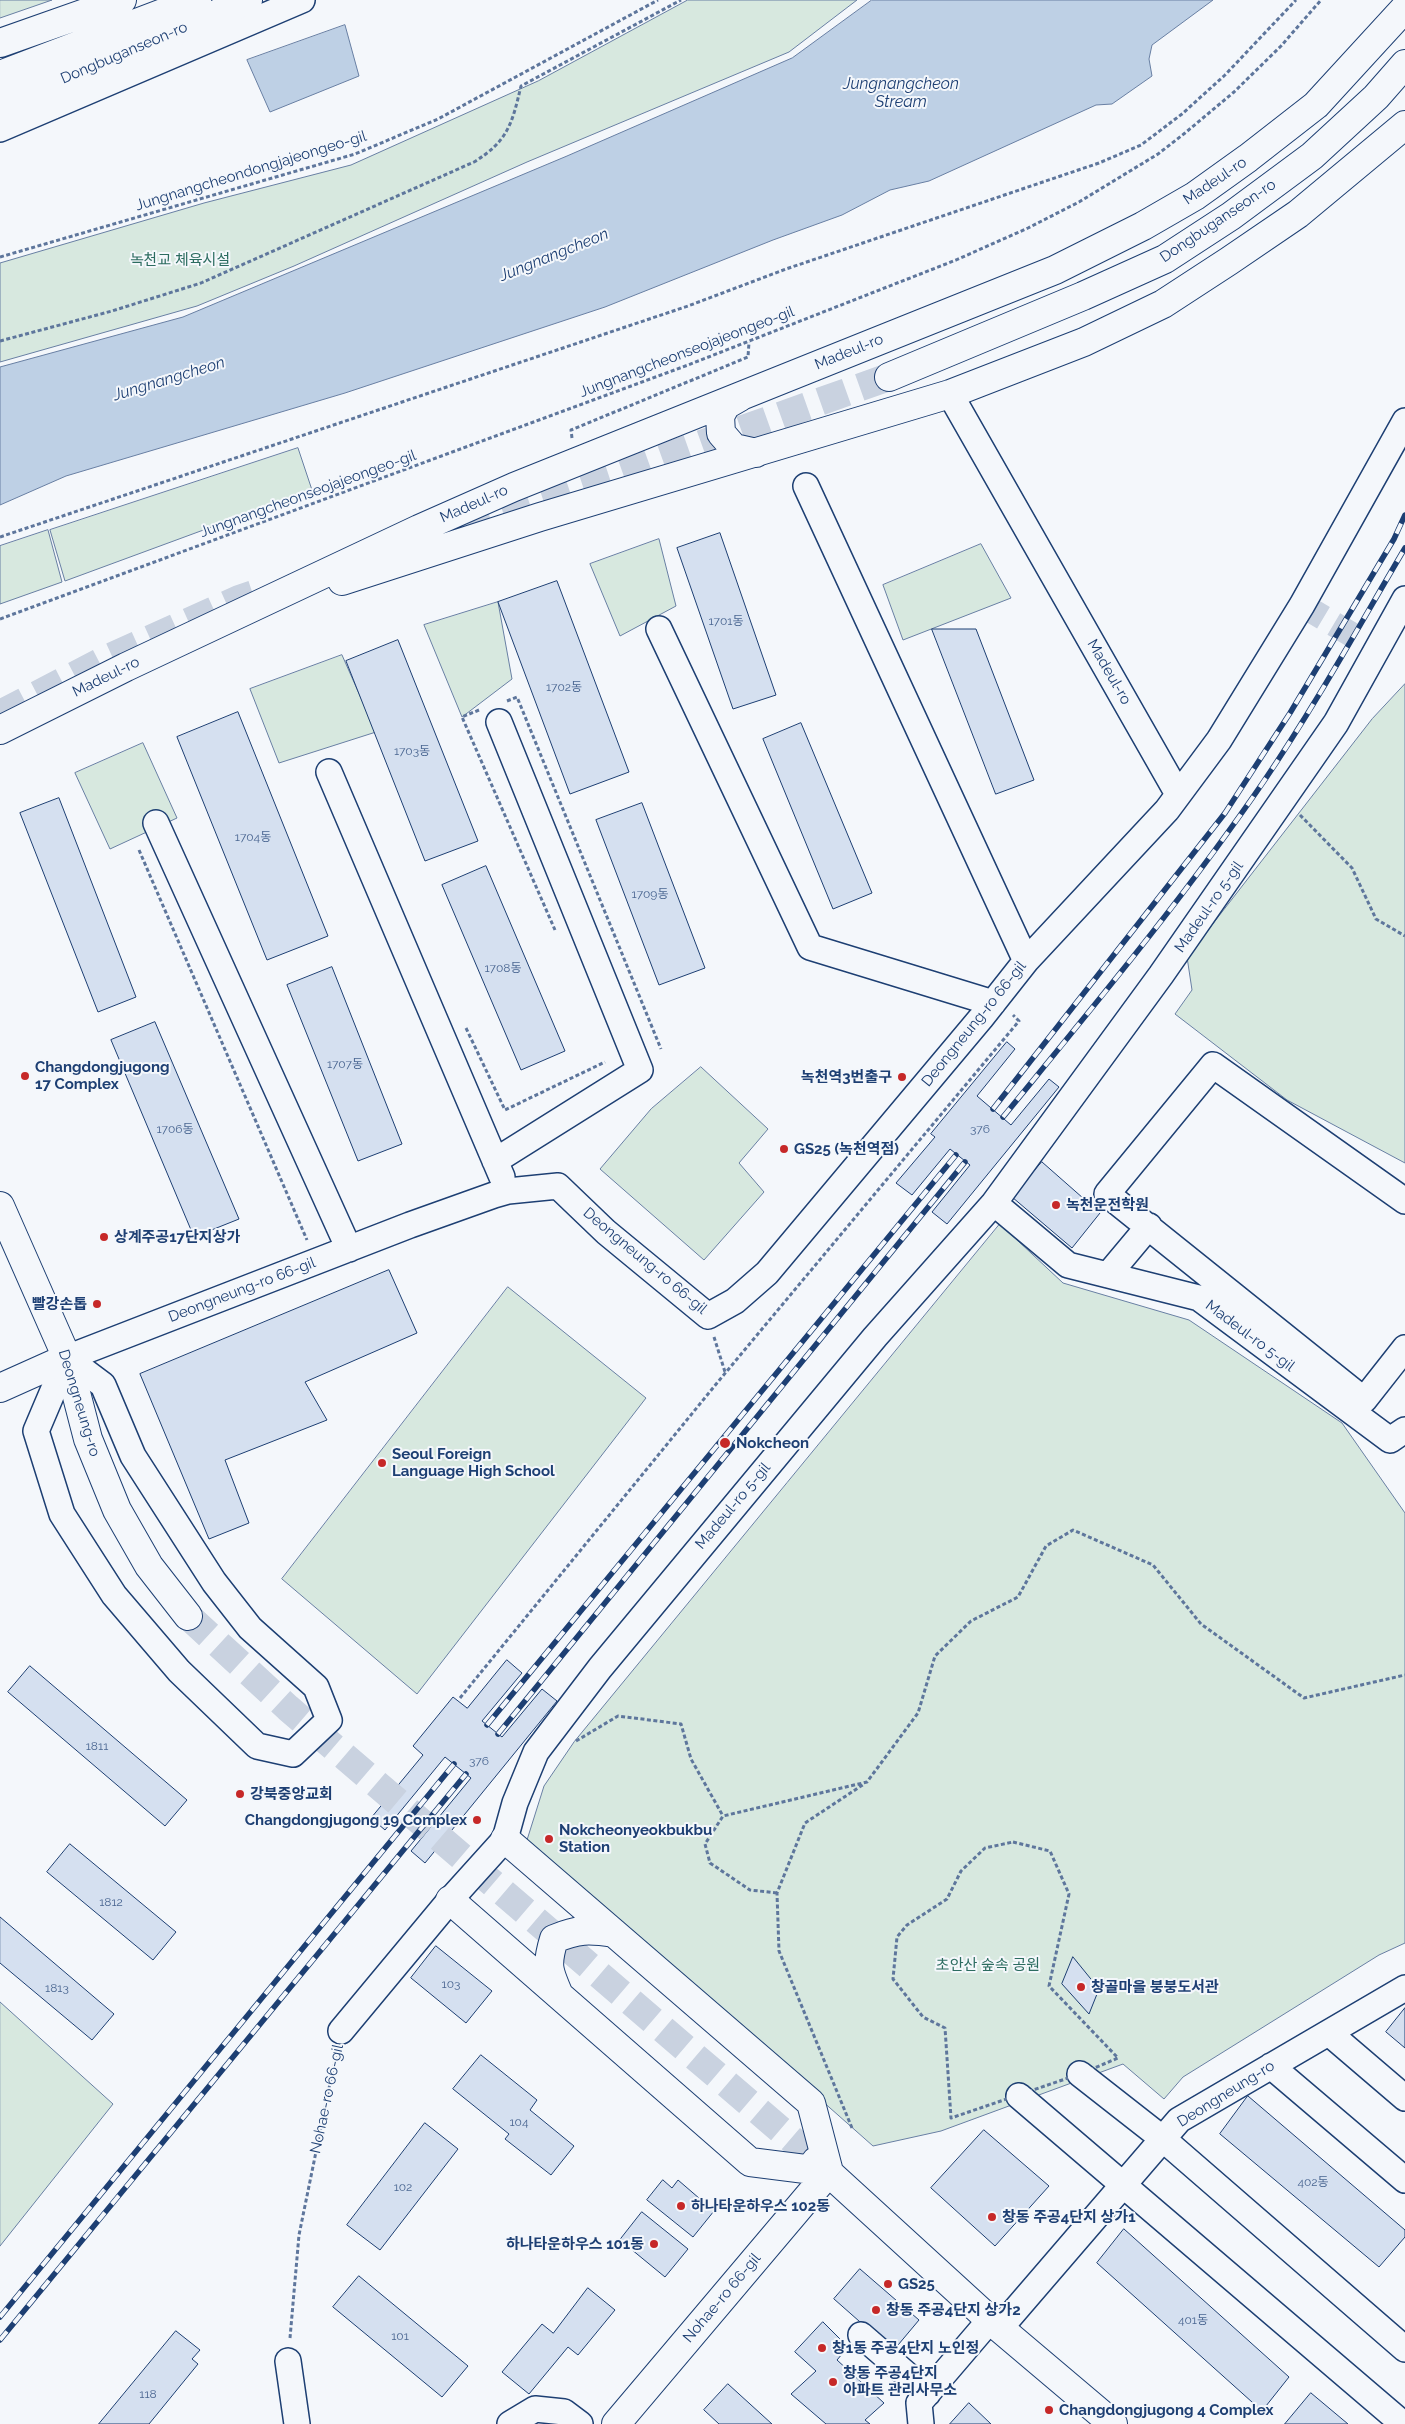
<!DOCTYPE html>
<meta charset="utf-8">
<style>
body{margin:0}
canvas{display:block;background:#f4f7fb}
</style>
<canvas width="1405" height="2424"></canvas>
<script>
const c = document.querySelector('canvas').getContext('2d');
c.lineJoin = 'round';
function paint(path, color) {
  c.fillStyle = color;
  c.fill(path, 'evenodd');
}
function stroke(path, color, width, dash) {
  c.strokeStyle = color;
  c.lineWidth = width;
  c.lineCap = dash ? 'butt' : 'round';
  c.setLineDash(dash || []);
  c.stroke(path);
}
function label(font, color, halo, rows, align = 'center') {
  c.font = font + ' Raleway,"Noto Sans KR",sans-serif';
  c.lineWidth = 4;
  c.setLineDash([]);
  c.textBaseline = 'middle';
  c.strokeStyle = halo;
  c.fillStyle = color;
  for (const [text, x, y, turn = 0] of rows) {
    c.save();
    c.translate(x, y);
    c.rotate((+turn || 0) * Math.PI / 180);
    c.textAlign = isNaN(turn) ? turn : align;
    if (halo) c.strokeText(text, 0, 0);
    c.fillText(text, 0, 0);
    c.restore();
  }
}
const green = new Path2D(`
 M0 0H52L0 18Z
 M688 0H857L789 52 527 162 294 266 197 306 0 362V263L204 203 351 165 538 81Z
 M298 448 312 490 65 581 50 530Z
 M48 530 62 582 0 604V546Z
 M659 539 676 606 620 636 590 564Z
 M981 544 1011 598 903 640 883 585Z
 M498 602 512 679 462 717 424 625Z
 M342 655 376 732 279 763 250 689Z
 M1405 684V1163L1287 1100 1175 1014 1192 990 1187 957 1372 719Z
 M143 743 177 818 110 849 75 773Z
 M701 1067 768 1129 739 1163 764 1192 704 1260 600 1169 651 1109Z
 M1000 1224 1063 1283 1189 1320 1342 1423 1405 1513V1943L1379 1955 1183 2077 1164 2099 1123 2064 941 2131 873 2146 527 1840 544 1786 574 1742Z
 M508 1287 646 1398 417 1694 282 1579Z
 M0 2002 113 2104 0 2246Z`);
paint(green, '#d7e8df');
stroke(green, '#687fa3', 1);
const water = new Path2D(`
 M872 0H1213L1152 45 1149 59 1152 76 1112 104 1096 105 929 181 890 190 842 215 773 240 605 307 345 393 66 476 0 505V367L183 317 567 156 792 58Z
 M345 25 359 76 270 112 247 60Z`);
paint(water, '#bed0e5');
stroke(water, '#687fa3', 1);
const building = new Path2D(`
 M720 533 776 695 733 709 677 548Z
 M557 581 629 772 570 794 498 602Z
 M932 629H976L1034 780 996 794Z
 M398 640 478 841 425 861 346 661Z
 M238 712 328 936 267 960 177 737Z
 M801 723 872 893 833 909 763 739Z
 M59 798 136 997 98 1012 20 813Z
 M642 803 705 968 659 985 596 820Z
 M486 866 565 1051 521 1070 442 885Z
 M332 967 402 1144 358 1161 287 985Z
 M155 1022 239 1219 194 1237 111 1040Z
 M1007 1042 1015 1049 977 1096 1011 1125 1049 1079 1059 1087 947 1224 932 1212 970 1165 950 1149 912 1195 896 1183 935 1137 931 1134Z
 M1042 1162 1100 1213 1072 1248 1012 1197Z
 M389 1270 417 1333 305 1382 327 1420 225 1460 249 1523 209 1539 140 1374Z
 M507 1660 522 1673 482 1721 502 1737 542 1689 557 1701 425 1863 411 1851 471 1778 445 1757 385 1830 371 1818 423 1755 413 1746 453 1697 467 1708Z
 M30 1666 187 1800 165 1826 8 1692Z
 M70 1844 176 1932 153 1960 47 1872Z
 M0 1917 114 2014 92 2040 0 1963Z
 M436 1946 492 1991 466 2023 411 1978Z
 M1073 1957 1099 1989 1089 2014 1062 1984Z
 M1405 2008V2048L1386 2032Z
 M481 2055 537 2100 530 2110 574 2146 551 2175 505 2139 509 2134 453 2089Z
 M1248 2096 1405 2230V2237L1379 2267 1220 2134Z
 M425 2123 458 2149 380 2250 347 2225Z
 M984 2130 1049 2186 995 2246 931 2188Z
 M663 2180 672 2188 678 2180 714 2211 693 2237 647 2200Z
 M642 2212 688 2249 665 2277 620 2240Z
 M1124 2229 1289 2377 1262 2411 1097 2263Z
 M860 2269 919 2320 893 2351 834 2299Z
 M359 2276 468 2366 442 2397 333 2307Z
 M588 2288 615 2310 578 2355 568 2347 529 2394 502 2372 542 2324 553 2333Z
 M823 2322 848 2347 837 2360 884 2403 865 2420 870 2424H826L791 2394 816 2371 795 2352Z
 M176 2331 200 2350 192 2359 198 2364 149 2424H99Z
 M728 2384 772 2424H719L704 2410Z
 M1311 2393 1348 2424H1285Z
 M969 2403 991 2424H950Z`);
paint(building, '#d5e0f0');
stroke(building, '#1d3f73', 1);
stroke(new Path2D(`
 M1302 605 1376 649`), '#c9d2e0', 25, [25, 12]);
stroke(new Path2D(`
 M188 1616 288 1708 811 2156`), '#c9d2e0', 28, [28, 14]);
stroke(new Path2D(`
 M423 538 614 475 889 377
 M0 714 106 659 239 599 266 590`), '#c9d2e0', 28, [28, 14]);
const minor = new Path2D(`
 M0 129 302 0
 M950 394 1178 794
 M806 486 1026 961
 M659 629 810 947 993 1003
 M329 772 502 1177
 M156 823 349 1249
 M495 1161 640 1070 499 722
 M1405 1201 1213 1065 1107 1194 1364 1400 1405 1348
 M994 1203 1068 1265 1199 1298 1390 1440 1405 1430
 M1108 1275 1149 1226
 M67 1358 410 1225 494 1195 508 1191 558 1186 606 1232 708 1316 735 1301 767 1273 981 1018 1026 961 1167 810 1219 740 1302 605 1405 421
 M67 1358 103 1385 133 1456 214 1582 250 1628 316 1687 329 1720 293 1754 257 1746 179 1671 114 1595 62 1514 36 1431Z
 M341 2031 450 1900 505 1839 515 1803 536 1752 600 1668 875 1337 994 1203 1161 975 1336 723 1405 599
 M1329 2033 1405 2098
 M1271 2066 1405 2180
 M1080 2074 1163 2139 1405 2349
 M1019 2096 1403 2424
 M1000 2328 1179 2120 1405 1988
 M861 2335 928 2393
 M288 2361 297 2424
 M510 2424 535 2409 564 2412 580 2424
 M921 2424 919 2403 990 2320`);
const major = new Path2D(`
 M740 397 726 405 720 416 721 433 734 448 756 453
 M342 581 540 517 950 394 1084 342 1163 304 1229 261 1298 214 1405 125
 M0 730 126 667 419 529 514 487 1055 270 1143 226 1195 196 1248 158 1316 105 1405 8
 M0 1206 67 1358 88 1439 117 1510 149 1566 188 1616
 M0 1388 67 1358
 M505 1839 811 2103 829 2172
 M450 1900 750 2162 829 2172
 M559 1995C548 1970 546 1965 554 1939 578 1929 589 1929 614 1933
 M816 2161 990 2320 1113 2424
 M616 2424 829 2172`);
const highway = new Path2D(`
 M0 43 122 0
 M0 75 197 0
 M0 102 96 67 248 0
 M889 377 1083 296 1165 259 1231 216 1312 156 1376 97 1405 64`);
stroke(minor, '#1d3f73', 28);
stroke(major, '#1d3f73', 30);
stroke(highway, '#1d3f73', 30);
stroke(new Path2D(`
 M0 257 355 154 438 119 658 0
 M0 341 112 311 201 283 474 162C508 141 512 124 521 86L681 0
 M572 438 571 430 748 357 749 342
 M0 537 688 306 786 269 1099 163 1141 145 1182 114 1225 75 1296 0
 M0 619 688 365 956 260 1028 228 1079 202 1158 154 1185 133 1234 92 1281 46 1321 0
 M507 701 517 697 661 1049
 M479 710 462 717 555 930
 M1300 815 1352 868 1376 919 1405 936
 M139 850 307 1240
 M466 1028 505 1110 605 1062
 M714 1337 725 1372
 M460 1698 717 1383 1019 1021 1013 1015
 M576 1741 618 1716 681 1724 691 1759 723 1816
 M1013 1842 1050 1851 1069 1894 1049 1986 1118 2058 1080 2074 951 2118 945 2028 923 2017 893 1979 897 1937 907 1925 947 1899 961 1871 985 1848Z
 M777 1893 750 1890 710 1863 705 1844 723 1816 867 1782 918 1713 935 1656 971 1621 1018 1597 1046 1546 1073 1530 1153 1565 1201 1624 1304 1698 1405 1675
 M852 2128 779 1951 777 1893 805 1823 864 1784
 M290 2338 299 2235 336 2054`), '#5e769c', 3, [4, 2.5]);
stroke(minor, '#f4f7fb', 25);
stroke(major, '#f4f7fb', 28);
stroke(highway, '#f4f7fb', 28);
const rail = new Path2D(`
 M993 1109 1225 813 1290 713 1394 539 1405 515
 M1003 1117C1092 1008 1184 898 1264 781 1315 706 1359 626 1405 548
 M487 1725 956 1155
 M498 1734 965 1162
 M0 2317 454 1764
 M0 2340 466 1774`);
stroke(rail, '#1d3f73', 5.5);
stroke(rail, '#f4f7fb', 4, [11]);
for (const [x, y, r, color] of [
 [25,1076,5,"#c62828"],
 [902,1077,5,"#c62828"],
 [784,1149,5,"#c62828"],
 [1056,1205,5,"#c62828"],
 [104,1237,5,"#c62828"],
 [97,1304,5,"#c62828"],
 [725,1443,6,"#c62828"],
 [382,1463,5,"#c62828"],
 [240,1794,5,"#c62828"],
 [477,1820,5,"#c62828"],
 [549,1839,5,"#c62828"],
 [1081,1987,5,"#c62828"],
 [681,2206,5,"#c62828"],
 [992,2217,5,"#c62828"],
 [654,2244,5,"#c62828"],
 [888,2284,5,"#c62828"],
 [876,2310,5,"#c62828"],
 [822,2348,5,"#c62828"],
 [833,2382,5,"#c62828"],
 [1049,2410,5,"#c62828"]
]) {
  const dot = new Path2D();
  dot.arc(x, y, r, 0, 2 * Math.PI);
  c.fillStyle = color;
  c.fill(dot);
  stroke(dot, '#f4f7fb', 2);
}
label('12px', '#4b6792', null, [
 ["1701동",726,621],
 ["1702동",564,687],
 ["1703동",412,751],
 ["1704동",253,837],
 ["1709동",650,894],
 ["1708동",503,968],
 ["1707동",345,1064],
 ["1706동",175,1129],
 ["376",980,1129],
 ["1811",97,1746],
 ["376",479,1761],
 ["1812",111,1902],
 ["103",451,1984],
 ["1813",57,1988],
 ["104",519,2122],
 ["402동",1313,2182],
 ["102",403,2187],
 ["401동",1193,2320],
 ["101",400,2336],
 ["118",148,2394]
]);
label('15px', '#1d3f73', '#f4f7fb', [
 ["Dongbuganseon-ro",124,53,-23],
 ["Jungnangcheondongjajeongeo-gil",251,171,-17],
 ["Madeul-ro",1215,181,-34],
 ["Dongbuganseon-ro",1218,221,-34],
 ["Jungnangcheonseojajeongeo-gil",687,352,-21],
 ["Madeul-ro",849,352,-22],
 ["Jungnangcheonseojajeongeo-gil",308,494,-20],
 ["Madeul-ro",474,504,-24],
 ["Madeul-ro",1109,672,60],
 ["Madeul-ro",106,677,-26],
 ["Madeul-ro 5-gil",1209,907,-55],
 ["Deongneung-ro 66-gil",974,1024,-51],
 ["Deongneung-ro 66-gil",645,1261,40],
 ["Deongneung-ro 66-gil",242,1290,-21],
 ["Madeul-ro 5-gil",1250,1336,37],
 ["Deongneung-ro",79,1403,73],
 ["Madeul-ro 5-gil",733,1506,-50],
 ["Deongneung-ro",1226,2094,-32],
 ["Nohae-ro 66-gil",327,2099,-78],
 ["Nohae-ro 66-gil",722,2298,-50]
]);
label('15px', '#2c6c60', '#f4f7fb', [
 ["녹천교 체육시설",180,260],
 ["초안산 숲속 공원",988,1965]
]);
label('bold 15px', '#1d3f73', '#f4f7fb', [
 ["Changdongjugong",35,1067],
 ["17 Complex",35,1084],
 ["녹천역3번출구",892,1077,"right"],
 ["GS25 (녹천역점)",794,1149],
 ["녹천운전학원",1066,1205],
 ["상계주공17단지상가",114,1237],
 ["빨강손톱",87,1304,"right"],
 ["Nokcheon",736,1443],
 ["Seoul Foreign",392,1454],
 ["Language High School",392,1471],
 ["강북중앙교회",250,1794],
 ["Changdongjugong 19 Complex",467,1820,"right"],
 ["Nokcheonyeokbukbu",559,1830],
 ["Station",559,1847],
 ["창골마을 붕붕도서관",1091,1987],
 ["하나타운하우스 102동",691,2206],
 ["창동 주공4단지 상가1",1002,2217],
 ["하나타운하우스 101동",644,2244,"right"],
 ["GS25",898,2284],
 ["창동 주공4단지 상가2",886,2310],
 ["창1동 주공4단지 노인정",832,2348],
 ["창동 주공4단지",843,2373],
 ["아파트 관리사무소",843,2390],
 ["Changdongjugong 4 Complex",1059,2410]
], 'left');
label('italic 16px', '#1d3f73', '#f4f7fb', [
 ["Jungnangcheon",901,84],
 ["Stream",901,102],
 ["Jungnangcheon",554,255,-22],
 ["Jungnangcheon",169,379,-17]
]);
</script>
